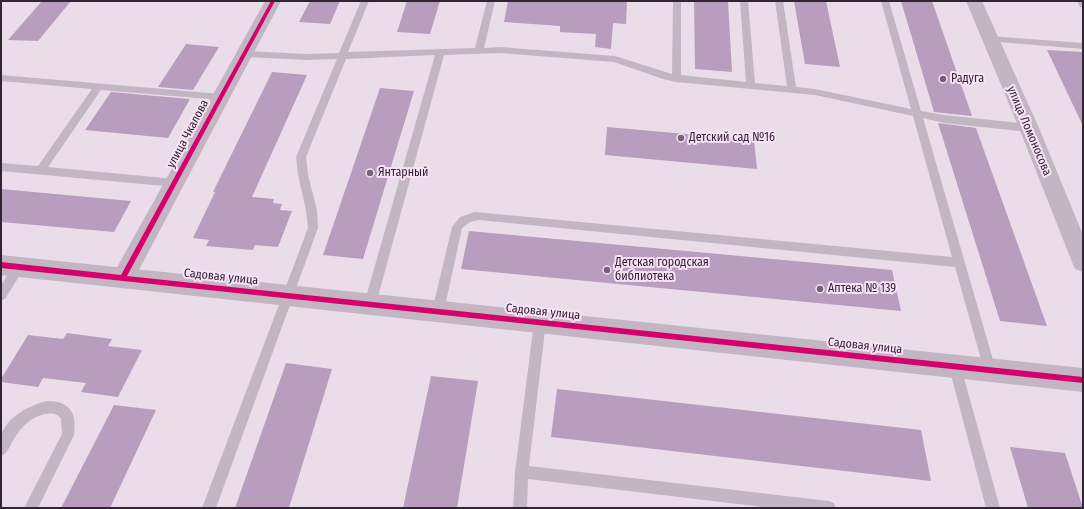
<!DOCTYPE html>
<meta charset="utf-8">
<style>
body{margin:0}
#map{position:relative;width:1084px;height:509px;overflow:hidden;background:#ebdcea;font-family:"Fira Sans Condensed",sans-serif}
canvas{display:block}
.frame{position:absolute;inset:0;border:2px solid #312534;pointer-events:none}
</style>
<div id="map">
<canvas width="1084" height="509"></canvas>
<div class="frame"></div>
</div>
<script>
const c = document.querySelector('canvas').getContext('2d');
c.lineJoin = 'round';
function paint(path, color) {
  c.fillStyle = color;
  c.fill(path, 'evenodd');
}
function stroke(path, color, width, dash) {
  c.strokeStyle = color;
  c.lineWidth = width;
  c.lineCap = dash ? 'butt' : 'round';
  c.setLineDash(dash || []);
  c.stroke(path);
}
function label(font, color, halo, rows, align = 'center') {
  c.font = font + ' "Fira Sans Condensed",sans-serif';
  c.lineWidth = 4;
  c.setLineDash([]);
  c.textBaseline = 'middle';
  c.strokeStyle = halo;
  c.fillStyle = color;
  for (const [text, x, y, turn = 0] of rows) {
    c.save();
    c.translate(x, y);
    c.rotate((+turn || 0) * Math.PI / 180);
    c.textAlign = isNaN(turn) ? turn : align;
    if (halo) c.strokeText(text, 0, 0);
    c.fillText(text, 0, 0);
    c.restore();
  }
}
paint(new Path2D(`
 M42 1H71L38 41 8 40Z
 M310 1H340L330 24 299 22Z
 M407 1H440L430 34 397 32Z
 M508 1H627L626 24 613 23 611 49 595 47 596 34 560 32V26L504 22Z
 M694 1H728L732 72 695 69Z
 M794 1H826L840 67 805 64Z
 M901 1H932L972 116 934 112Z
 M186 44 219 47 193 90 158 87Z
 M1047 50 1083 52V126Z
 M272 72 307 75 252 197 274 199 273 203 282 204 280 210 292 211 278 247 255 245 253 250 206 246 209 240 193 238 215 192H213Z
 M380 88 414 91 363 259 323 255Z
 M111 92 190 99 168 138 85 130Z
 M938 123 976 128 1047 326 1000 321Z
 M607 127 754 140 757 169 605 155Z
 M1 189 131 201 114 232 1 222Z
 M469 231 892 270 901 311 461 269Z
 M67 333 112 339 108 346 142 350 118 397 81 392 86 383 43 378 38 387 1 382V379L28 335 63 339Z
 M286 363 332 369 289 508H235Z
 M431 376 478 381 457 508H403Z
 M557 389 921 430 931 481 551 437Z
 M114 405 156 410 110 508H61Z
 M1010 447 1065 453 1083 508H1028Z`), '#b99dbf');
paint(new Path2D(`
 M361 1H369L348 52 475 48 487 1H495L484 48 500 47 615 56 672 74 673 1H681V75L746 82 740 1H748L755 83 787 86 775 1H783L796 87 815 89 911 109 881 1H889L921 111 944 115 1029 124 1034 128 1029 132 944 123 923 118 996 370 994 374 990 376 986 374 984 370 955 267 479 220 470 222 462 228 444 311 442 315 438 316 434 315 432 311 452 227 460 217 475 212 952 257 913 116 815 95 676 82 663 79 614 62 500 53 444 55 376 304 374 308 370 309 366 308 364 304 435 55 346 59 306 157 308 175 317 210 318 228 216 508H202L308 228 306 210 298 175 296 157 337 59 307 60 245 57 241 54 245 51 307 54 339 53Z
 M1077 1H1083V8L1080 7Z
 M990 36 1083 43V49L987 41 986 39Z
 M1 75 221 94 226 97 221 100 101 90 48 167 175 179 179 180 180 183 179 186 175 187 1 171V163L38 166 92 89 1 81Z
 M19 262 23 264 25 267 5 299 1 300V285L15 264Z
 M540 317 544 318 546 322 529 466 829 501 834 503 836 508H771L528 479 527 508H513L515 472 534 322 536 318Z
 M955 361 959 363 961 367 1000 508H986L949 367 951 363Z
 M47 401C71 401 77 414 74 435L38 508H24L62 434 61 419C57 413 52 413 45 414 31 417 21 427 14 439 10 445 8 453 1 456 1 450 0 442 1 436 6 417 30 405 47 401Z`), '#c3b6c3');
paint(new Path2D(`
 M265 1H281L131 285 123 288 115 285 112 278 115 271Z
 M966 1H982L1039 128 1083 235V272L1075 269 1072 262 1019 128Z`), '#c3b6c3');
paint(new Path2D(`
 M1 255 1083 368V392L1 275Z`), '#c3b6c3');
paint(new Path2D(`
 M271 1H275L127 276 1083 377V383L1 268V262L121 275Z`), '#d6006c');
for (const [x, y, r, color] of [
 [943,79,4,"#726574"],
 [681,138,4,"#726574"],
 [370,173,4,"#726574"],
 [607,270,4,"#726574"],
 [820,289,4,"#726574"]
]) {
  const dot = new Path2D();
  dot.arc(x, y, r, 0, 2 * Math.PI);
  c.fillStyle = color;
  c.fill(dot);
  stroke(dot, '#f9e2f8', 1.5);
}
label('12px', '#312534', '#f9e2f8', [
 ["Радуга",951,79],
 ["Детский сад №16",689,138],
 ["Янтарный",378,173],
 ["Детская городская",615,263],
 ["библиотека",615,277],
 ["Аптека № 139",828,289]
], 'left');
label('12px', '#312534', '#f9e2f8', [
 ["улица Ломоносова",1029,131,67],
 ["улица Чкалова",188,134,-62],
 ["Садовая улица",221,277,6],
 ["Садовая улица",543,312,6],
 ["Садовая улица",865,346,6]
]);
</script>
